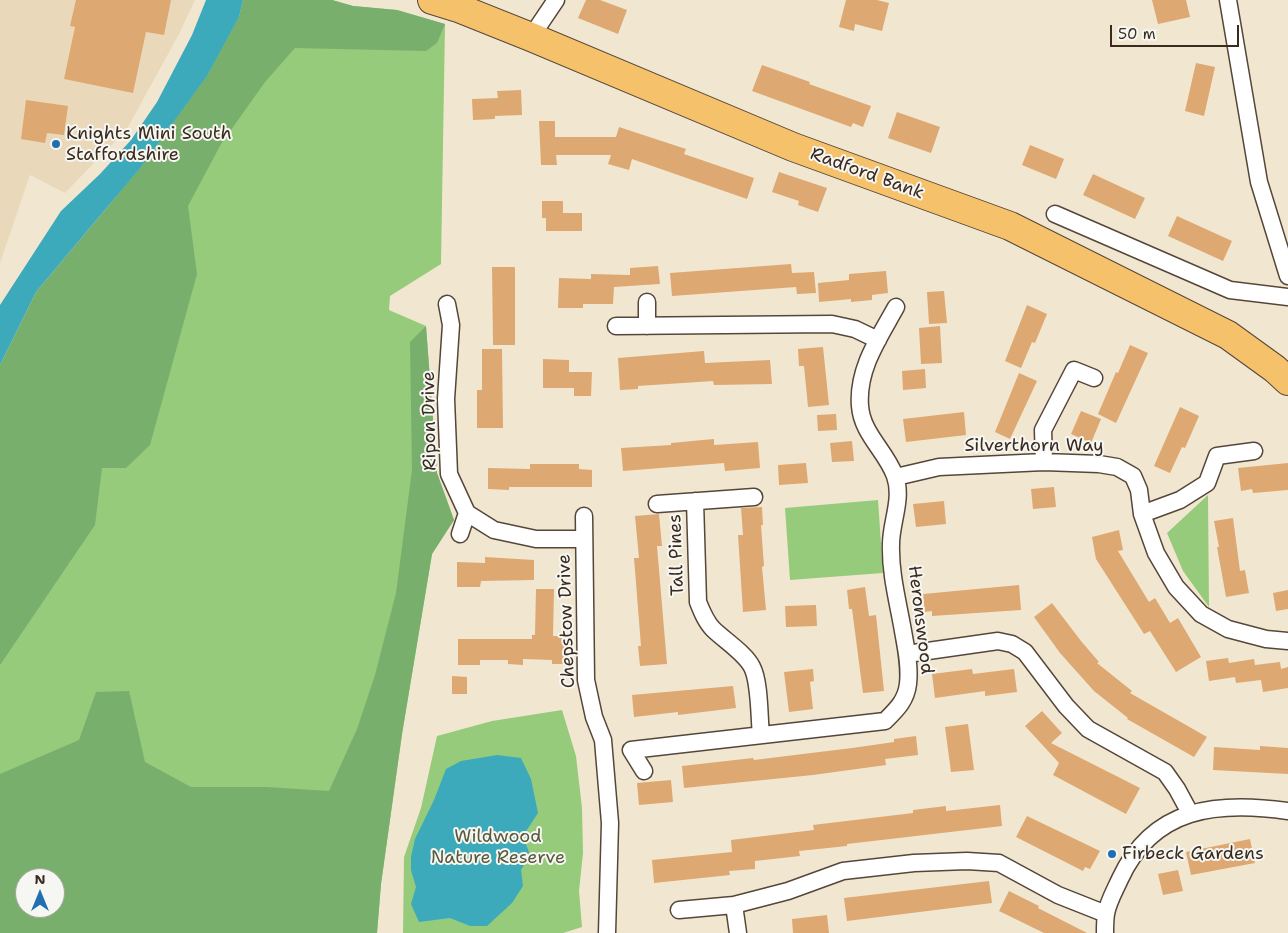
<!DOCTYPE html>
<style>
body{margin:0}
#map{position:relative;width:1288px;height:933px;overflow:hidden;background:#f1e7d1;font-family:"Shantell Sans",sans-serif}
canvas{display:block}
.north{position:absolute;left:15px;top:868px;width:50px;height:50px;box-sizing:border-box;background:#f6f6f2;border:1px solid #aba49d;border-radius:50%;rotate:0deg;font-size:14px;font-weight:700;line-height:20px;text-align:center;color:#3b2a1e}
.north::after{content:'';display:block;margin:auto;width:18px;height:22px;background:#1f6fb2;clip-path:polygon(50% 0,100% 100%,50% 72%,0 100%)}
.scale{position:absolute;left:1110px;top:25px;width:129px;height:22px;box-sizing:border-box;border:2px solid #3b2a1e;border-top:0;padding-left:6px;font-size:15px;line-height:18px;white-space:nowrap;color:#3b2a1e;-webkit-text-stroke:4px #f6f6f2;paint-order:stroke}
</style>
<div id="map">
<canvas width="1288" height="933"></canvas>
<div class="north">N</div>
<div class="scale">50 m</div>
</div>
<script>
const c = document.querySelector('canvas').getContext('2d');
c.lineJoin = 'round';
function paint(path, color) {
  c.fillStyle = color;
  c.fill(path, 'evenodd');
}
function stroke(path, color, width, dash) {
  c.strokeStyle = color;
  c.lineWidth = width;
  c.lineCap = dash ? 'butt' : 'round';
  c.setLineDash(dash || []);
  c.stroke(path);
}
function label(font, color, halo, rows, align = 'center') {
  c.font = font + ' "Shantell Sans",sans-serif';
  c.lineWidth = 4;
  c.setLineDash([]);
  c.textBaseline = 'middle';
  c.strokeStyle = halo;
  c.fillStyle = color;
  for (const [text, x, y, turn = 0] of rows) {
    c.save();
    c.translate(x, y);
    c.rotate((+turn || 0) * Math.PI / 180);
    c.textAlign = isNaN(turn) ? turn : align;
    if (halo) c.strokeText(text, 0, 0);
    c.fillText(text, 0, 0);
    c.restore();
  }
}
paint(new Path2D(`
 M0 0H195L179 34 127 129 65 193 30 175 0 263Z`), '#e9d9ba');
paint(new Path2D(`
 M243 0H332L353 6 397 10 445 24 441 264 390 296 389 310 426 326 437 473 454 520 432 554 402 734 381 884 377 933H0V365L239 17ZM25 878H55V908H25Z
 M1208 495 1209 607 1183 571 1167 533Z
 M878 500 883 573 790 580 785 508Z
 M562 710 576 756 582 808 583 853 579 891 582 927 563 933H403L404 857 421 808 437 736 492 721Z`), '#96cb7c');
paint(new Path2D(`
 M243 0H332L353 6 397 10 445 24 437 43 426 51 295 48 265 82 221 144 188 206 197 274 150 445 126 468H102L95 525 0 665V365L36 292 141 167 207 76 239 17Z
 M426 326 437 473 454 520 432 554 402 734 381 884 377 933H0V774L79 740 96 692 129 691 145 762 191 787H267L329 791 357 729 375 675 396 593 412 470 410 342ZM25 878H55V908H25Z`), '#78af6c');
paint(new Path2D(`
 M206 0H243L239 17 207 76 141 167 36 292 0 365V305L61 211 100 174 131 140 157 102 192 35Z
 M497 755 521 758 531 779 538 813 523 836 530 855 521 870 523 886 512 903 487 926H470L450 918 419 922 411 904 416 887 411 870V857L415 839 434 800 446 769 461 761Z`), '#3caaba');
paint(new Path2D(`
 M76 0H171L164 35 146 32 133 93 64 79 75 27 70 26Z
 M586 0H600L627 10 618 34 578 18Z
 M846 0H877L889 3 882 31 855 24 854 31 839 27Z
 M1152 0H1186L1190 17 1158 24Z
 M1196 63 1215 67 1204 116 1185 111Z
 M762 65 810 82 809 84 871 106 863 127 853 123 851 127 752 91Z
 M521 90 522 115 495 116V119L473 120 472 99 498 98 497 91Z
 M26 100 68 106 64 135 47 133 45 143 21 139Z
 M897 112 940 127 931 153 888 138Z
 M539 121H555V137H616L619 127 686 149 684 154 754 178 747 199 632 159 629 170 608 164 611 155H556L557 165H541Z
 M1030 145 1064 159 1056 179 1022 165Z
 M779 172 827 188 818 212 798 205 799 201 772 192Z
 M1093 174 1145 198 1135 219 1083 195Z
 M542 201H563V213H582V231H546V218H542Z
 M1177 216 1232 241 1223 261 1168 236Z
 M791 264 792 273 814 272 816 293 797 294 796 287 672 296 670 273Z
 M658 266 660 284 614 287 613 304H583V308H558L559 278 591 279V274L630 275V268Z
 M492 267H515V345H493Z
 M886 271 888 293 872 295V300L851 302V299L819 302 818 283 849 280V274Z
 M944 291 947 323 929 324 927 292Z
 M1027 305 1047 314 1035 343 1032 342 1021 368 1005 361Z
 M940 326 942 363 921 364 919 328Z
 M1130 345 1148 353 1116 423 1098 414 1116 372 1118 373Z
 M823 347 829 405 808 407 804 366H799L798 349Z
 M482 349H502L503 428H477V390H482Z
 M704 351 705 363 770 360 772 384 714 385 713 381 638 386V389L620 390 618 358Z
 M543 359 569 360V372H592L591 396H574V388H543Z
 M925 369 926 388 903 390 902 371Z
 M1019 373 1037 381 1010 439 995 432Z
 M1180 407 1199 416 1185 448 1182 447 1170 473 1154 466Z
 M1081 411 1101 419 1091 443 1071 434Z
 M964 412 966 435 906 442 903 419Z
 M836 414 837 430 818 431 817 415Z
 M714 439V445L758 442 760 468 725 471 724 463 623 471 621 448 671 445V443Z
 M852 441 854 461 832 462 830 443Z
 M806 463 808 483 779 485 778 465Z
 M1288 463V490L1253 493 1252 489 1241 491 1238 468Z
 M530 464H579V469L592 470V487H509V490L488 489V468L530 469Z
 M1054 487 1056 507 1033 509 1031 489Z
 M944 501 946 524 916 527 913 504Z
 M762 507 763 525H761L764 566 762 567 766 610 743 612 738 535H743L741 508Z
 M659 514 662 546H657L667 664 640 666 638 646H641L634 558H639L635 516Z
 M1233 518 1240 571 1245 570 1249 593 1226 597 1217 547H1219L1214 521Z
 M1119 530 1123 550 1118 551 1149 602 1155 598 1170 623 1178 618 1201 657 1176 672 1150 631 1144 634 1096 559 1092 537Z
 M485 557 534 560V580L481 581 480 587H457V562L485 563Z
 M1019 585 1021 610 932 616V611L925 612 923 594Z
 M865 587 869 616 876 615 884 691 863 693 852 609H849L847 590Z
 M536 589H554L553 636H566V664H552V660L523 659V665L508 664V660H480V665H458V639H532V635H535Z
 M1288 590V609L1276 611 1273 593Z
 M1052 603 1081 641 1099 662 1097 663 1132 691 1130 693 1207 737 1194 757 1127 719 1128 718 1094 691 1060 653 1034 617Z
 M816 605 817 626 786 627 785 606Z
 M1228 658 1229 663 1254 659 1255 665 1280 662 1281 669 1288 667V688L1263 692 1261 680 1236 683 1235 677 1209 681 1206 661Z
 M813 669 814 681 810 682 813 709 789 712 784 672Z
 M972 669 973 674 1014 669 1017 692 985 696V691L935 698 932 674Z
 M452 676 467 677V694H452Z
 M733 686 736 708 678 715V712L634 717 632 695Z
 M1042 711 1062 733 1051 743 1140 788 1126 814 1053 775 1059 763 1025 726Z
 M968 724 974 770 951 772 945 727Z
 M916 736 918 755 885 759 886 765 813 775 684 788 682 766 753 758 754 760 852 748 894 742V739Z
 M1260 746 1288 748V774L1213 770 1214 747 1260 750Z
 M671 780 673 802 639 805 637 783Z
 M1000 805 1002 826 847 844V846L799 851 800 856 755 861V869L729 871 730 875 654 883 652 860 732 852 731 840 814 830 813 825 913 813V810L946 806V811Z
 M1027 816 1100 851 1090 869 1085 867 1083 871 1016 837Z
 M1250 839 1255 863 1191 875 1186 852Z
 M1178 870 1183 891 1163 895 1158 874Z
 M989 881 992 903 847 921 844 898Z
 M1009 891 1039 906 1038 908 1087 933H1044L999 911Z
 M827 915 829 933H793L792 919Z`), '#dda871');
const minor = new Path2D(`
 M1228 0 1259 182 1288 276
 M531 37 556 0
 M1055 214 1230 290 1288 297
 M647 302V326
 M447 304 451 325 446 399 449 474 467 513 494 530 536 539H584
 M616 326 832 324 855 329 878 340
 M1044 462 1043 430 1074 370 1094 378
 M896 477 939 467 1044 462 1099 464 1117 467 1133 476 1139 490 1142 514 1156 553 1176 587 1201 614 1228 629 1266 639 1288 641
 M695 501 698 602C702 612 706 622 713 629 724 640 745 653 752 667 760 682 759 717 761 735
 M657 504 754 497
 M1142 514 1180 500 1207 483 1217 456 1254 451
 M584 516 586 680 594 717 603 740 610 823 607 933
 M460 534 467 513
 M907 654 998 641 1012 644 1025 652 1066 706 1088 729 1165 772 1177 789 1190 813
 M644 771 631 750 885 721C896 710 906 701 908 684 910 666 906 648 903 631 898 602 890 573 891 544 891 522 903 499 895 476 886 451 862 434 860 406 857 369 879 338 896 307
 M734 905 738 933
 M679 910 734 905 788 891 843 871 914 863 967 861 999 863 1058 895 1106 914
 M1105 933C1105 927 1105 920 1106 914 1108 902 1115 890 1120 879 1153 807 1217 801 1288 811`);
const trunk = new Path2D(`
 M432 0 461 9 531 37 793 147 1010 226 1228 335 1275 369 1288 381`);
stroke(minor, '#564639', 19);
stroke(trunk, '#564639', 30);
stroke(minor, '#fff', 16);
stroke(trunk, '#f5c16b', 28);
for (const [x, y, r, color] of [
 [56,144,5,"#1f6fb2"],
 [1112,854,5,"#1f6fb2"]
]) {
  const dot = new Path2D();
  dot.arc(x, y, r, 0, 2 * Math.PI);
  c.fillStyle = color;
  c.fill(dot);
  stroke(dot, '#f6f6f2', 2);
}
label('18px', '#3b2a1e', '#f6f6f2', [
 ["Knights Mini South",66,134],
 ["Staffordshire",66,155],
 ["Firbeck Gardens",1122,854]
], 'left');
label('18px', '#3b2a1e', '#f6f6f2', [
 ["Radford Bank",867,174,20],
 ["Ripon Drive",430,421,-91],
 ["Silverthorn Way",1034,446],
 ["Tall Pines",677,555,-92],
 ["Heronswood",920,620,83],
 ["Chepstow Drive",567,621,-92]
]);
label('18px', '#565a3a', '#f6f6f2', [
 ["Wildwood",498,837],
 ["Nature Reserve",498,858]
]);
</script>
